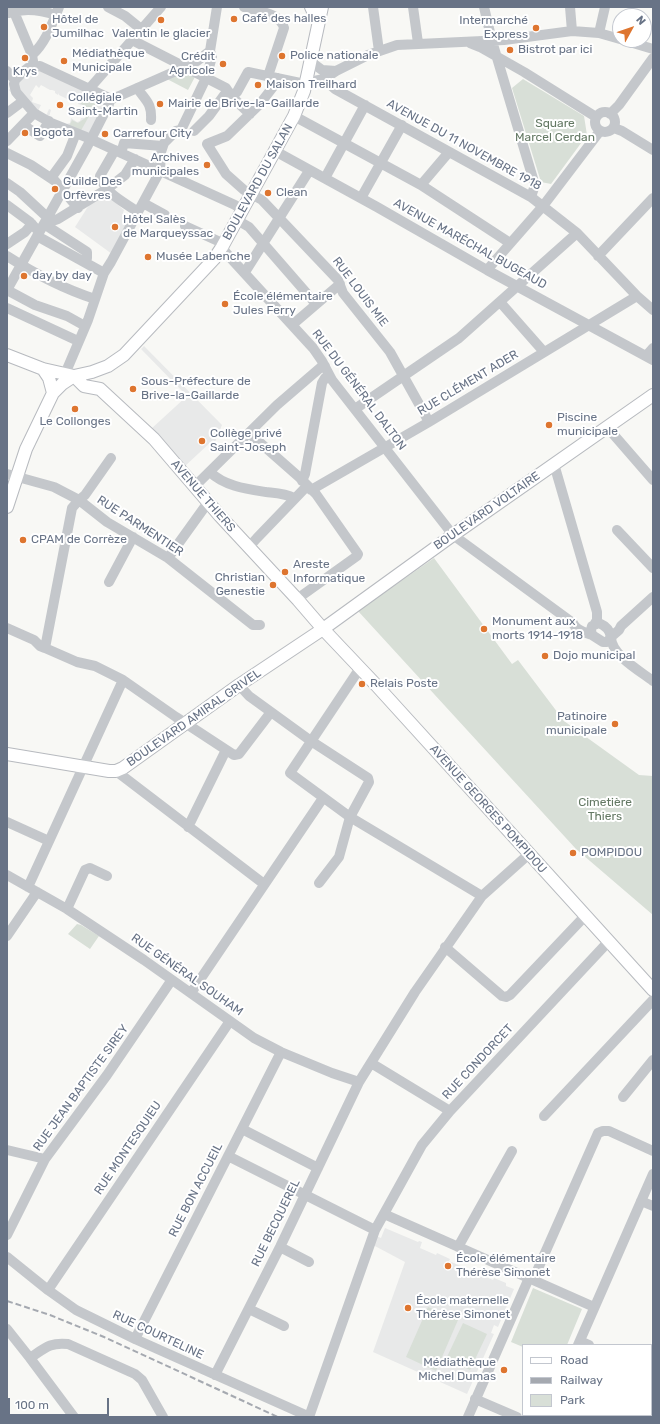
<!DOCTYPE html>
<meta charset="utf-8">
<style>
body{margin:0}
#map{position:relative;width:660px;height:1424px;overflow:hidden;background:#f8f8f5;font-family:Rubik,sans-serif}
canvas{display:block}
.frame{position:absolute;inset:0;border:8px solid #687386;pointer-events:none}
.legend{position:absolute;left:522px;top:1344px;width:130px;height:72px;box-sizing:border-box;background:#fff;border:1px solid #c3c7cf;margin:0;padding:5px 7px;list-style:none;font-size:12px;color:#687386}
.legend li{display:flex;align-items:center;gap:8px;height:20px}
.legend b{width:20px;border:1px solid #c3c7cf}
.north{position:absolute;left:612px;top:8px;width:40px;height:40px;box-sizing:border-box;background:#fff;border:1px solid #c3c7cf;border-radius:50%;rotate:50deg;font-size:11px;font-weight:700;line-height:16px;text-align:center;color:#687386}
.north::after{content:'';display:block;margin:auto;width:14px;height:18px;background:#de752f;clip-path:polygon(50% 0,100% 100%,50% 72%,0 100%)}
.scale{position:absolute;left:8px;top:1398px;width:101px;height:18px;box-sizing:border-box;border:2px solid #687386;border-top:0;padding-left:5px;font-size:12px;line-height:14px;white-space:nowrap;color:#687386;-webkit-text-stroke:3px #fff;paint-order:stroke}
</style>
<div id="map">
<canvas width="660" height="1424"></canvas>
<div class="frame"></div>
<ul class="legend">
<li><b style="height:5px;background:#fff"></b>Road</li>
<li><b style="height:5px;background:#a5a9b0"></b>Railway</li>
<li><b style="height:11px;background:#d8dfd7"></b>Park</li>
</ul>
<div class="north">N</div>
<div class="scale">100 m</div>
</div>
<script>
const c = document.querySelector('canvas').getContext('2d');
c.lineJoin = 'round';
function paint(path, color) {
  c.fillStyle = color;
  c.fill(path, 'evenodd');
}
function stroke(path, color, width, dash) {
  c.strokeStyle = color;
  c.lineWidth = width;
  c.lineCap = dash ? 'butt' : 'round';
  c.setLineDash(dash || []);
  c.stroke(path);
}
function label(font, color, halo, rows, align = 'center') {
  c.font = font + ' Rubik,sans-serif';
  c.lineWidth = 4;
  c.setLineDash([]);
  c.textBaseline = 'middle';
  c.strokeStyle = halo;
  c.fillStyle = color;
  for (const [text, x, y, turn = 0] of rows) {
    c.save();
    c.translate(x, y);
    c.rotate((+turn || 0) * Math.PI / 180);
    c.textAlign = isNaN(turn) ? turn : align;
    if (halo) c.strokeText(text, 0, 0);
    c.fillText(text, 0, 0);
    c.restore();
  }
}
paint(new Path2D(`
 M40 66 107 97 89 143 19 103 9 90 15 80ZM36 85 39 88 41 85 50 90H52L55 91V93L58 95 59 93V95L67 99 70 94 78 97 80 100 78 104 84 106 86 108 84 111 85 112 87 115 85 118H81L80 121 77 122 71 118 70 123 66 124V125L49 117 51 110 49 109 46 116 38 111 41 105 32 102 33 98 30 95Z
 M104 193 124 210 123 213 132 219 112 254 75 227 89 205Z
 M144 346 222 425 215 442 213 440 184 467 151 429 187 396 141 349Z
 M385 1228 418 1242 419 1241 422 1242 420 1248 436 1255 437 1253 450 1259 449 1261 493 1280 494 1278 506 1283V1286L514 1289 498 1327 494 1325 491 1333 494 1334 467 1394 373 1352 405 1262 373 1245 376 1236 381 1238Z`), '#e8e9e9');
paint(new Path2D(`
 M182 68 196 75 188 90 167 79Z
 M523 79 584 116 587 135 551 184 541 182 512 88Z
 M79 93 97 102 79 134 68 126 70 124 72 120 78 123C90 115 85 119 87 108L80 103 81 100 77 95Z
 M434 558 512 664 518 660 564 721 639 775 653 776V915L576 849 358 611Z
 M77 924 81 925 99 936 90 949 68 934Z
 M533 1288 582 1309 567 1345H523V1347L511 1342Z
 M428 1307 458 1320 436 1371 406 1357Z
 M463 1323 487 1334 470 1370 446 1359Z`), '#d8dfd7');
const major = new Path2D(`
 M311 7 318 22
 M7 355 43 369 74 376 92 372 108 366 124 355 214 259 222 247 294 116 304 91 322 7
 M43 369 49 378 53 393
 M74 376 84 386 100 389 154 439 220 516 298 600 323 629 377 686 653 990
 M7 507 26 449 53 393 62 384 74 376
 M7 754 109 771H116L123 768 239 685 323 629 453 535 653 395`);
stroke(major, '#b7babf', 14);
stroke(new Path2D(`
 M12 7 32 55 34 67
 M108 7 125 16 141 29
 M244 7C258 12 280 12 284 28L268 76
 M373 7 379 51
 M413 7 418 43
 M484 7 492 41 534 182 535 185 531 197
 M570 7 572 31
 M9 13C24 8 41 10 56 15
 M599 33 605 7
 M132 40 226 88 232 97 250 114
 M623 40 653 49
 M470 43 480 47 524 72 596 117
 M32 55C46 42 52 24 59 7
 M310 61 322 70 336 71
 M7 71 15 80
 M278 78 273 87 259 105 227 136 207 144 226 174 244 190 262 200 338 280 343 293 390 352 429 422
 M324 79 335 89 531 197 577 233 637 296 653 310
 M306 81H314L324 79 336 71 368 55 397 45 504 40 572 31 599 33 620 39
 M137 88C146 101 152 103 151 120
 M89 89 161 7
 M232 97 237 92 248 72 305 84
 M110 100 107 97 40 66 28 68 23 72 15 80 14 84 16 92 34 113 51 123 86 137 235 205 243 210
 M110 100 185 67 197 61 210 51
 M595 122a10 10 0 1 1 20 0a10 10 0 1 1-20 0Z
 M7 113 23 101
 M610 114 619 105 653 58
 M294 116 421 185 510 243
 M23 125 40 136 49 121
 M614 128 622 131 653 150
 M194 131 209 116 225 94 229 92
 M7 141 34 113
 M115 150 100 176C105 194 124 202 138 212
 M275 151 377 207 487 270 653 360
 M7 153 31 165 55 181 78 208
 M121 153 124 143 163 146
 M51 178 67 156 76 133
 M325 178 365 105
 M7 183 20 192 47 217
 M421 185 449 152
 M361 198 402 125
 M143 203 165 215
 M7 205 30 222 39 232
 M237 220 249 227 316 304
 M44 224 58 219 107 189 125 175 135 159
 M44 224 87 252V258L86 262
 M185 226 218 241 227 254 313 348 322 361 332 380 453 535 573 623C576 631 585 632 592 635
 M37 236 104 273
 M7 244 25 232 32 224
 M7 256C35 274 64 289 95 299
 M598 256 653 198
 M487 270 543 206 600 131
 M245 272 309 171
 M7 290 88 145 109 104 110 100
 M7 290 35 305 67 316 85 326
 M500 302 544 352
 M7 308 78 341
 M292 325 340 284
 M646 356 653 348
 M65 374 88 320 104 273 111 262 160 171 161 152 164 143 176 131 181 130 206 78 212 57 210 51 217 7
 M355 409 459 338 577 233
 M607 427 653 480
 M249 433 299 477 316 494 358 554 357 556 297 599
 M554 464 597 612V620L594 625
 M210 472C224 486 247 489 266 492 276 493 285 493 294 498
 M7 474 54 487 79 500 107 522 168 558 253 625H260
 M302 481 305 474 322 383 325 378 329 375
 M195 486 277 405 320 368 325 366
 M311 490 429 422 637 296
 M617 530 653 568
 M249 547 257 538 307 486
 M168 558 209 501
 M109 582 133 537
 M653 597 621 626 619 630 611 637C611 655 640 671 653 681
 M599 623C606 626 610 630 611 637L607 642H603L592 635 591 630 592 626Z
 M7 628 34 640 40 646 45 648 77 662 95 666 123 680 176 717 234 755 239 754 271 712
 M45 648 72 508 79 500 85 495 111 458
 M360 668 290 773 350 817 482 896
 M239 685 249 696 311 741 368 778 369 782 350 817 339 857 319 883
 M116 771 264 884
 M7 822 49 841
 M188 827 226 750
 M7 875 67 909 144 960 254 1038 281 1052 332 1073 359 1082
 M28 887 123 680
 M67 909 85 870 90 868 107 876
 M7 936 37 892
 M445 947 502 996 506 997 510 995 585 916
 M191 993 323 798
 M371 1063 450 1111
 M623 1097 653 1060
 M544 1116 653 1000
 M242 1129 318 1168
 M7 1150 45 1159
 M228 1156 375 1230
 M641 1201 653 1206
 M384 1214 594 1307
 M7 1235 45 1159 107 1075 171 981
 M280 1247 309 1262
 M458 1247 512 1151
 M7 1257 48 1290 76 1310 135 1339 310 1417
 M533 1280 598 1133 603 1131H609L653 1151
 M48 1290 230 1021
 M249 1309 284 1326
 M7 1329 30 1358 74 1417
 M135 1339 281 1052
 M580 1341 589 1345
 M578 1345 653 1174
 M30 1358C45 1348 50 1342 68 1344L135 1374 142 1380 163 1417
 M651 1372 653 1373
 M215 1375 280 1247 359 1082 415 992 482 896 529 854
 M475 1399 517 1417
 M309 1417 375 1230 422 1145 450 1111 609 941
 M468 1417 529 1278
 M546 1417 547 1415`), '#c4c7cb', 10);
stroke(major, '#fff', 12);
stroke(new Path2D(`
 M7 1301 50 1315 104 1337 278 1417`), '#a5a9b0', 2, [6, 3]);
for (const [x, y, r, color] of [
 [234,19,4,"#de752f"],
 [161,20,4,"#de752f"],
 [44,27,4,"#de752f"],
 [536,28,4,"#de752f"],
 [510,50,4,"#de752f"],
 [282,56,4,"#de752f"],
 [25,58,4,"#de752f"],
 [64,61,4,"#de752f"],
 [223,64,4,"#de752f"],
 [258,85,4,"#de752f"],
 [160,104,4,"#de752f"],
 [60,105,4,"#de752f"],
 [25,133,4,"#de752f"],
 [105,134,4,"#de752f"],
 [207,165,4,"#de752f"],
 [55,189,4,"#de752f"],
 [268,193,4,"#de752f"],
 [115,227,4,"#de752f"],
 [148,257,4,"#de752f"],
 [24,276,4,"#de752f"],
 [225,304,4,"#de752f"],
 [133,389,4,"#de752f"],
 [75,409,4,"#de752f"],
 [549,425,4,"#de752f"],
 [202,441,4,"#de752f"],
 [23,540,4,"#de752f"],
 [285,572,4,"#de752f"],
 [273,585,4,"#de752f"],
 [484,629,4,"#de752f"],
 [545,656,4,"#de752f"],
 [362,684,4,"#de752f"],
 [615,724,4,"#de752f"],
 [573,853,4,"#de752f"],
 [448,1266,4,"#de752f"],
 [408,1308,4,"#de752f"],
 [504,1370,4,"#de752f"]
]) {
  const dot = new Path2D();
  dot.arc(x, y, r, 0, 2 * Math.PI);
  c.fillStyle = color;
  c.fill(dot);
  stroke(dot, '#fff', 1.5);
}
label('12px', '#687386', '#fff', [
 ["Café des halles",242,19],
 ["Hôtel de",52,20],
 ["Jumilhac",52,34],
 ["Intermarché",528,21,"right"],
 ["Express",528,35,"right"],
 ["Valentin le glacier",161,34,"center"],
 ["Bistrot par ici",518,50],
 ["Médiathèque",72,54],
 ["Municipale",72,68],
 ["Police nationale",290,56],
 ["Crédit",215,57,"right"],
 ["Agricole",215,71,"right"],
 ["Krys",25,72,"center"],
 ["Maison Treilhard",266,85],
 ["Collégiale",68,98],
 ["Saint-Martin",68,112],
 ["Mairie de Brive-la-Gaillarde",168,104],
 ["Bogota",33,133],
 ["Carrefour City",113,134],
 ["Archives",199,158,"right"],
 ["municipales",199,172,"right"],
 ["Guilde Des",63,182],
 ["Orfèvres",63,196],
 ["Clean",276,193],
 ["Hôtel Salès",123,220],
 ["de Marqueyssac",123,234],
 ["Musée Labenche",156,257],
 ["day by day",32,276],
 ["École élémentaire",233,297],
 ["Jules Ferry",233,311],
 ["Sous-Préfecture de",141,382],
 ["Brive-la-Gaillarde",141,396],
 ["Piscine",557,418],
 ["municipale",557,432],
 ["Le Collonges",75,422,"center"],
 ["Collège privé",210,434],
 ["Saint-Joseph",210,448],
 ["CPAM de Corrèze",31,540],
 ["Areste",293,565],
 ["Informatique",293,579],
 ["Christian",265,578,"right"],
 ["Genestie",265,592,"right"],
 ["Monument aux",492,622],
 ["morts 1914-1918",492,636],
 ["Dojo municipal",553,656],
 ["Relais Poste",370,684],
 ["Patinoire",607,717,"right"],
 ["municipale",607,731,"right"],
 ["POMPIDOU",581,853],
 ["École élémentaire",456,1259],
 ["Thérèse Simonet",456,1273],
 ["École maternelle",416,1301],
 ["Thérèse Simonet",416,1315],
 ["Médiathèque",496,1363,"right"],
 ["Michel Dumas",496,1377,"right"]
], 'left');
label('12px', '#637863', '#fff', [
 ["Square",555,124],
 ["Marcel Cerdan",555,138],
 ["Cimetière",605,803],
 ["Thiers",605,817]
]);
label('12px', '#687386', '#fff', [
 ["AVENUE DU 11 NOVEMBRE 1918",464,145,29],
 ["BOULEVARD DU SALAN",258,182,-61],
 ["AVENUE MARÉCHAL BUGEAUD",470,244,29],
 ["RUE LOUIS MIE",360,292,53],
 ["RUE CLÉMENT ADER",468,383,-31],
 ["RUE DU GÉNÉRAL DALTON",359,390,53],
 ["AVENUE THIERS",203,496,49],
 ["BOULEVARD VOLTAIRE",487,511,-35],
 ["RUE PARMENTIER",140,526,33],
 ["BOULEVARD AMIRAL GRIVEL",194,718,-35],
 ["AVENUE GEORGES POMPIDOU",488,809,48],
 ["RUE GÉNÉRAL SOUHAM",187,975,35],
 ["RUE CONDORCET",478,1062,-47],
 ["RUE JEAN BAPTISTE SIREY",81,1088,-54],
 ["RUE MONTESQUIEU",128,1148,-56],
 ["RUE BON ACCUEIL",196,1190,-63],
 ["RUE BECQUEREL",276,1223,-64],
 ["RUE COURTELINE",158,1335,25]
]);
</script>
